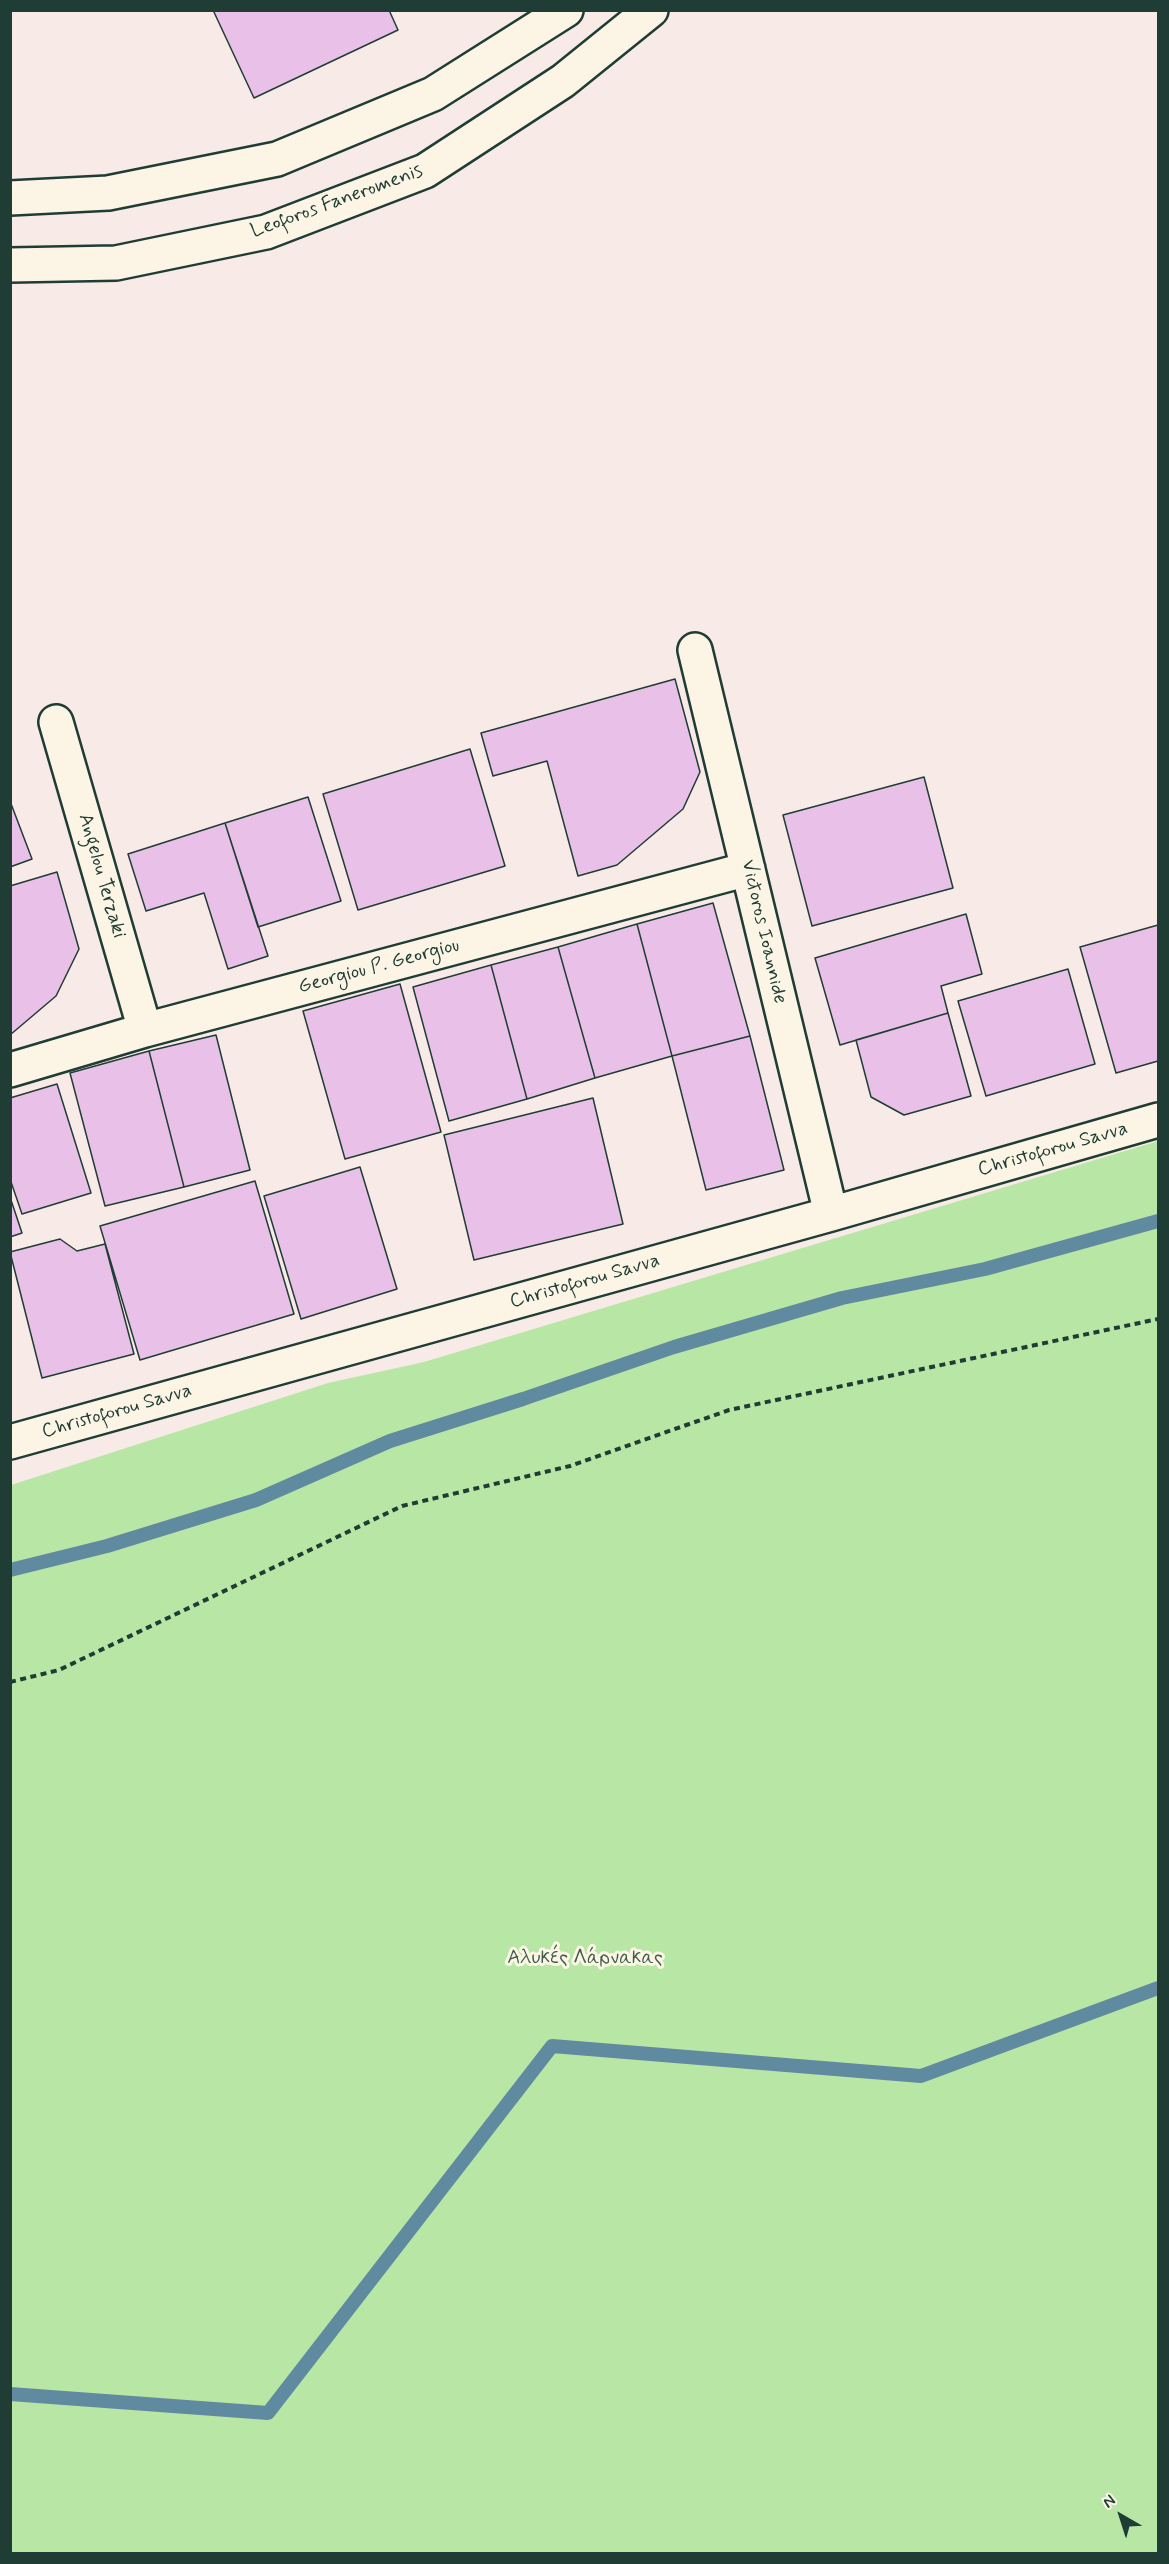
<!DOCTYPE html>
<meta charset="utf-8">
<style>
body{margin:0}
#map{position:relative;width:1169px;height:2564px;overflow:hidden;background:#f8eae6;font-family:Mynerve,sans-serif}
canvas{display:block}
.frame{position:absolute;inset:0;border:12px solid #1f3d34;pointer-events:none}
.north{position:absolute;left:1091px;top:2486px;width:60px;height:60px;-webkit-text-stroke:4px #fcf5e5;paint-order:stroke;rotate:321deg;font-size:16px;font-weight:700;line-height:24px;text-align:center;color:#1f3d34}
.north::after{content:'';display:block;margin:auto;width:21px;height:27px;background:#1f3d34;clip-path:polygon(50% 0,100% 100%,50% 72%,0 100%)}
</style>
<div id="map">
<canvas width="1169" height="2564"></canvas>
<div class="frame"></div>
<div class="north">N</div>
</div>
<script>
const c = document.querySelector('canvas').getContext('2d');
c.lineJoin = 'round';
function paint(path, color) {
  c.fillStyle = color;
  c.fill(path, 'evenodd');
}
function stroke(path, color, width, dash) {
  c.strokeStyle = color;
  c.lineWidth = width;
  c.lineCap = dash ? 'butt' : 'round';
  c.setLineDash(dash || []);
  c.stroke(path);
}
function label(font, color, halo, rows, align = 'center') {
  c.font = font + ' Mynerve,sans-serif';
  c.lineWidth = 6;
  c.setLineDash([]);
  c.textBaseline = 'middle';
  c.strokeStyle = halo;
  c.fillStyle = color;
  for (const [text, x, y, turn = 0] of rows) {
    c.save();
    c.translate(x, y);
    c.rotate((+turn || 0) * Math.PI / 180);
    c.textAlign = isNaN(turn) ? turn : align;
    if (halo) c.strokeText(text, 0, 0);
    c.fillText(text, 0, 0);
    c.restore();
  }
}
paint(new Path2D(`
 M1158 1141V2553H11V1485L328 1383 424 1362Z`), '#b8e7a5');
stroke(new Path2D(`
 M10 1570 107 1546 256 1500 390 1441 523 1399 674 1347 842 1298 985 1269 1158 1221
 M10 2394 268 2413 552 2046 921 2076 1158 1988`), '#608aa0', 14);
const building = new Path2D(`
 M213 10H389L398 30 254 98Z
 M675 679 700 772 683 809 617 865 578 876 547 761 493 776 481 733Z
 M470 749 505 866 358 910 323 794Z
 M924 777 953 888 812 926 783 815Z
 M308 797 341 901 258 927 225 823Z
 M10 801 32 859 10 867Z
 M225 823 268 956 228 969 204 893 146 911 128 854Z
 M57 872 79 949 56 996 10 1035V886Z
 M713 903 750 1036 672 1056 637 924Z
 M966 914 982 974 941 986 948 1013 840 1045 815 958Z
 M637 924 672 1056 595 1078 558 947Z
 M1158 925V1061L1116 1073 1080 947Z
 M558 947 595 1078 527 1099 491 965Z
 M491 965 527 1099 449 1121 413 987Z
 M1068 969 1095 1064 986 1096 958 1001Z
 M400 984 441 1132 345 1159 303 1011Z
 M948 1013 971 1096 904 1115 871 1097 856 1040Z
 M216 1035 250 1170 184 1187 149 1051Z
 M750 1036 784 1170 706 1190 672 1056Z
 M149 1051 184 1187 105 1206 70 1073Z
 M57 1084 91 1193 22 1214 10 1179V1098Z
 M593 1098 623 1224 474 1260 444 1135Z
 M360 1167 397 1289 301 1319 264 1196Z
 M255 1181 294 1314 140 1360 100 1226Z
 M10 1197 22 1233 10 1237Z
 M60 1239 77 1251 105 1244 134 1354 42 1378 10 1252Z`);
paint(building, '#e9c0e8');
stroke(building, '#1f3d34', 1.5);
const minor = new Path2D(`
 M695 650 831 1214
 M56 722 145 1030
 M10 1070 145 1030 748 869
 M10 1442 831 1214 1158 1120`);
const major = new Path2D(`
 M10 198 108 193 277 159 433 94 566 10
 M10 265 116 263 266 232 425 171 563 81 651 10`);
stroke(minor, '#1f3d34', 38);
stroke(major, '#1f3d34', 38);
stroke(new Path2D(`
 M10 1682 59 1670 402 1506 570 1466 729 1410 1158 1319`), '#1f3d34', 4, [6, 4.5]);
stroke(minor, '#fcf5e5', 33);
stroke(major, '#fcf5e5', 33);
label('20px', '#1f3d34', '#fcf5e5', [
 ["Leoforos Faneromenis",337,202,-20],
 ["Angelou Terzaki",101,876,74],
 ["Victoros Ioannide",763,932,77],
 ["Georgiou P. Georgiou",379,967,-15],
 ["Christoforou Savva",1053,1150,-16],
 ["Christoforou Savva",585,1282,-16],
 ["Christoforou Savva",117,1412,-16]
]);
label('20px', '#3e5f4b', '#fcf5e5', [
 ["Αλυκές Λάρνακας",585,1959]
]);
</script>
